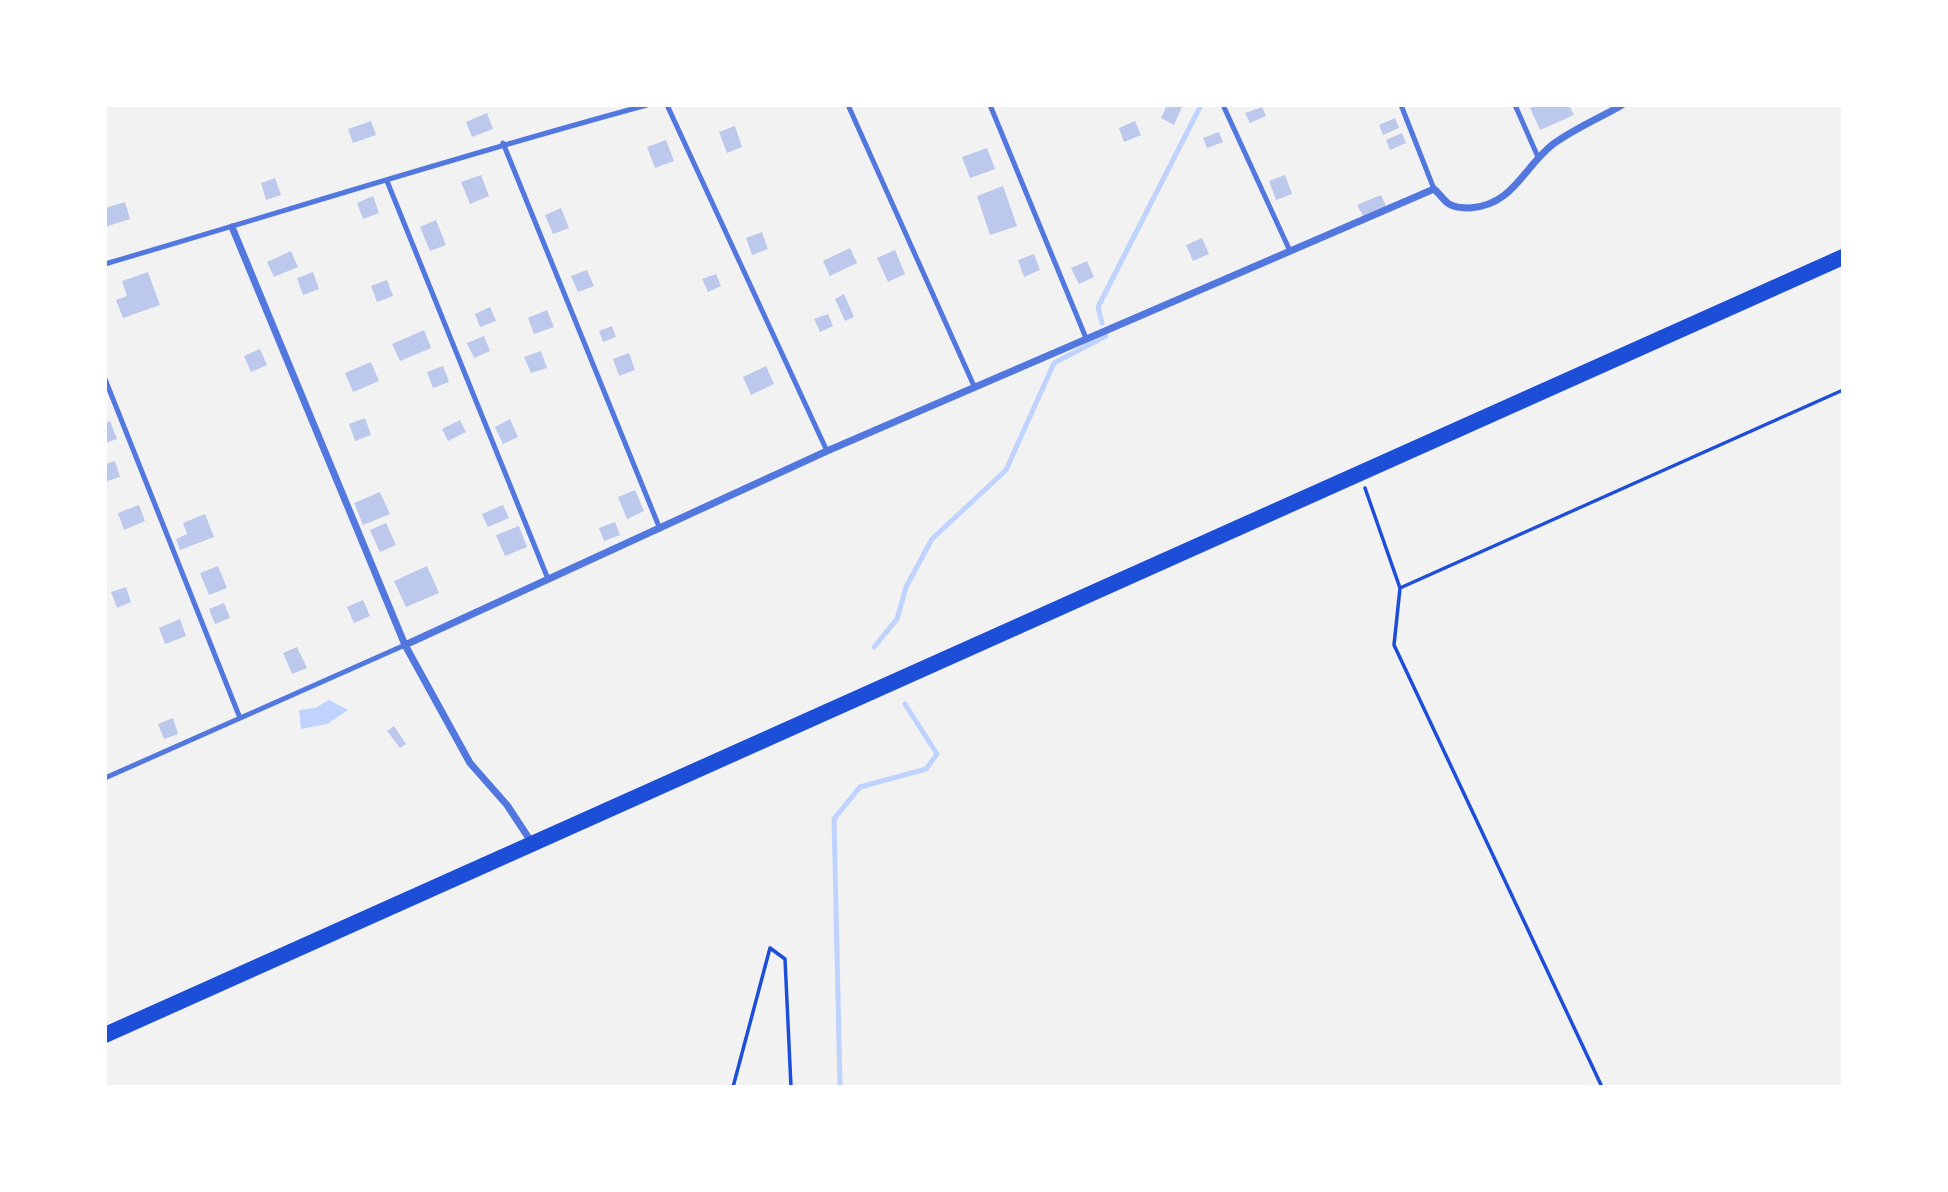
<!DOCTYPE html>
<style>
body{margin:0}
#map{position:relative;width:1948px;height:1192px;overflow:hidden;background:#f2f2f2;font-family:"Source Sans 3",sans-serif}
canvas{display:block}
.frame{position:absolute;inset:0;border:107px solid #fff;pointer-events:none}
</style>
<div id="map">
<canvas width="1948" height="1192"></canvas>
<div class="frame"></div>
</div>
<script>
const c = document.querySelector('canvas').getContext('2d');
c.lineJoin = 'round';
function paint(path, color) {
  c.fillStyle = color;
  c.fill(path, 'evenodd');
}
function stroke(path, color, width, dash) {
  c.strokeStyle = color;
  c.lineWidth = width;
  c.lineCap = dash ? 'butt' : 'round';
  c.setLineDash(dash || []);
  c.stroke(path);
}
paint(new Path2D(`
 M329 700 348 710 327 724 301 729 299 710 315 708Z`), '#bfd3fe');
stroke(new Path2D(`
 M1102 323 1098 307 1201 105
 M874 647 897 619 906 587 932 539 1006 470 1054 363 1106 336
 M840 1087 834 819 860 787 926 769 937 754 905 704`), '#bfd3fe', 5);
paint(new Path2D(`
 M1167 105H1183L1174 125 1161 118Z
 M1537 105H1569L1574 115 1540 130 1530 108Z
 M1262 107 1266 116 1250 123 1245 113Z
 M487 113 493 129 472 137 466 122Z
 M1395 118 1399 128 1383 135 1379 125Z
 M371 121 376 135 353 143 348 129Z
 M1135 121 1141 135 1124 142 1119 128Z
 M735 126 742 147 727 153 719 132Z
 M1219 132 1223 142 1207 148 1203 138Z
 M1402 133 1406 143 1390 150 1386 140Z
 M666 140 674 161 655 168 647 147Z
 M987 148 995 169 970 178 962 157Z
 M481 175 489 196 470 204 461 182Z
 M1285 175 1292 194 1276 200 1269 181Z
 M275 178 281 195 266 200 261 183Z
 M1003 186 1017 226 990 235 977 196Z
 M1381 195 1386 206 1363 216 1357 205Z
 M373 196 379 213 363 219 357 203Z
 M125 202 130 219 105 227V208Z
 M561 208 569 228 553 234 545 215Z
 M436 220 446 245 430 251 420 227Z
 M762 232 768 249 752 255 746 238Z
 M1202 238 1209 254 1193 261 1186 245Z
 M850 248 857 263 830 276 823 261Z
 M895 250 905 274 888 282 877 258Z
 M291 251 298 267 274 277 267 262Z
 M1034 254 1040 270 1024 277 1018 260Z
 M1087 261 1094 277 1079 284 1071 268Z
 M587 270 594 286 578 292 571 276Z
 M148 272 160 305 123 318 116 300 127 296 122 281Z
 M313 272 319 289 303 295 297 278Z
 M716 274 721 286 708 292 702 279Z
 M387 280 393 296 377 302 371 286Z
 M844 294 854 317 845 321 835 299Z
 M490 307 496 321 480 327 475 314Z
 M547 310 554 327 534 334 528 318Z
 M828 314 833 326 820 332 814 319Z
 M612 326 616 337 603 342 599 331Z
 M424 330 431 348 400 361 392 344Z
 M484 336 490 351 474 358 467 343Z
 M260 349 267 365 251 372 244 356Z
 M541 351 547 368 531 373 524 357Z
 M629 353 635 370 619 376 613 359Z
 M371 362 379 381 353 392 345 373Z
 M443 366 449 382 433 388 427 372Z
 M766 366 774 384 751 395 743 377Z
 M365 418 371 435 355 441 349 424Z
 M510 419 518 437 503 444 495 427Z
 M460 420 466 432 448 441 442 429Z
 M110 421 117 439 105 443V423Z
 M115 461 120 477 105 482V464Z
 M635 490 644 511 627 519 618 497Z
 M380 492 390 514 363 525 354 503Z
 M139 505 145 521 124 530 118 513Z
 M503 505 509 518 488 527 482 514Z
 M205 514 214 537 180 550 176 539 187 534 183 523Z
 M615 522 620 535 604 541 599 528Z
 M386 523 396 545 380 552 370 530Z
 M519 526 527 547 505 556 496 535Z
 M218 566 227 588 209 595 200 573Z
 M427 566 439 593 406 607 394 581Z
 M126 587 131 602 117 608 111 592Z
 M363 600 370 616 354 623 347 607Z
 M224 603 230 618 215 624 209 609Z
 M180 619 186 636 165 644 159 628Z
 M297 647 307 668 292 674 283 653Z
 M173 718 178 734 164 739 158 724Z
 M394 726 406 744 400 748 387 731Z`), '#bdc9ec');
stroke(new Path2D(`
 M1365 488 1400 588 1394 645 1602 1087
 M1400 588 1843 390
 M733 1087 770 948 785 959 791 1087`), '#1d4ed8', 3.5);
stroke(new Path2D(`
 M667 105 827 451
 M848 105 974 386
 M990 105 1086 338
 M1223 105 1290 251
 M1401 105 1434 189
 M1515 105 1538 157
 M503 143 660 529
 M387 181 548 579
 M105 264C286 211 465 154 647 105
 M105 379 240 718
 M105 778 405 645`), '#5277de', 5);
stroke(new Path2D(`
 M232 227 405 645 470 763 507 805 532 843
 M405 645 827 451 1434 189C1439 193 1444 201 1449 204 1454 207 1464 208 1470 208 1513 205 1523 168 1552 145 1573 129 1600 118 1622 105`), '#5277de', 7);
stroke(new Path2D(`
 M105 1035 1843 257`), '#1d4ed8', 16);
</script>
